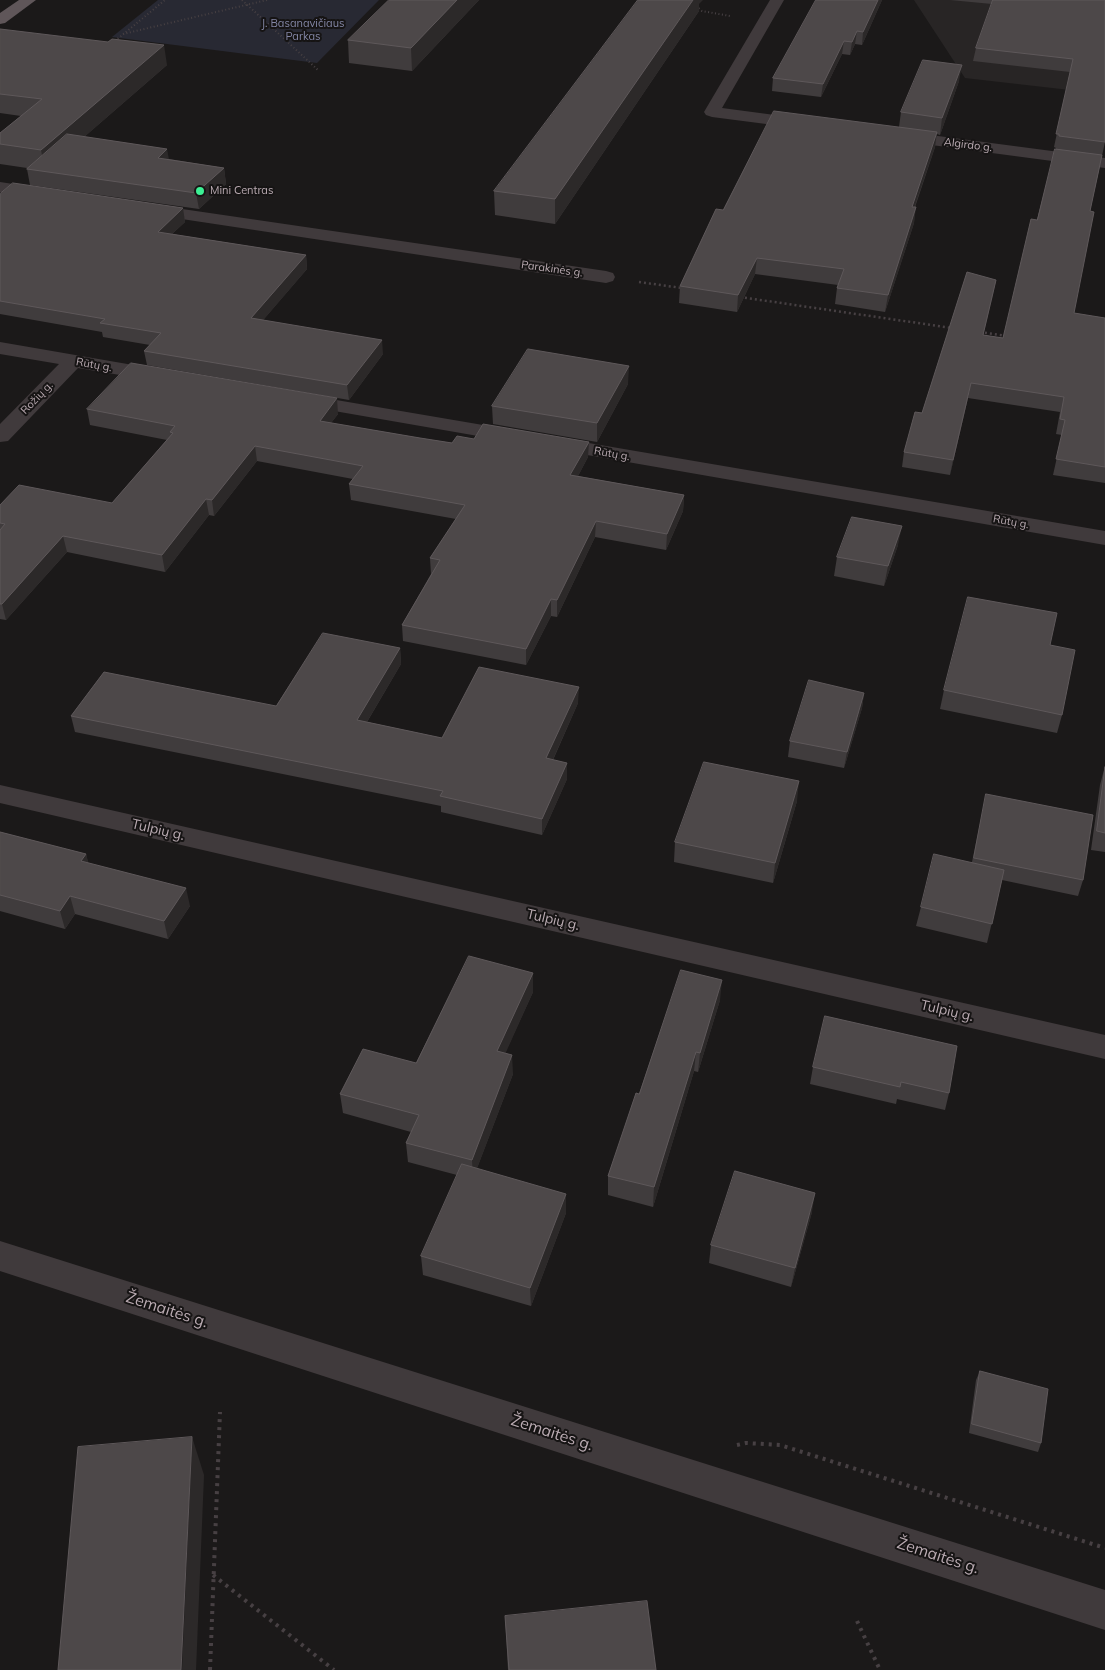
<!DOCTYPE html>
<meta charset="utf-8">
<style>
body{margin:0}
canvas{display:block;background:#1b1919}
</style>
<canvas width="1105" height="1670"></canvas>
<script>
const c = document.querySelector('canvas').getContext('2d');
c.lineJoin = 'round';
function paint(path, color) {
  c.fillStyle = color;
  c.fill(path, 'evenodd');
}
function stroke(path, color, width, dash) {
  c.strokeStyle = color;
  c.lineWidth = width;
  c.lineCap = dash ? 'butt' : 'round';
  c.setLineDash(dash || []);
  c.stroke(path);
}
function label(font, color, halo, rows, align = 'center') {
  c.font = font + ' Mulish,sans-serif';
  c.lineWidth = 4;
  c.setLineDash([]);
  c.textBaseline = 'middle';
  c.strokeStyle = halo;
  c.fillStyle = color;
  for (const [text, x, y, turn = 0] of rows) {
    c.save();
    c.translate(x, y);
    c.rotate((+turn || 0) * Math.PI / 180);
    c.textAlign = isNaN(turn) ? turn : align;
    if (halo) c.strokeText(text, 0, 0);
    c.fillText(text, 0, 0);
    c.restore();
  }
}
paint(new Path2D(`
 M914 0H1105V94L965 78Z`), '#282525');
paint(new Path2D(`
 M158 0H379L317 63 112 37Z`), '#282933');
stroke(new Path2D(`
 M242 0 318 70
 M696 6 702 11 730 16
 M123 34 267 0
 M115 41 165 0`), '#474043', 2, [1, 2.5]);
stroke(new Path2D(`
 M639 282 682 288
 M740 297 952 328
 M980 332 1006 336`), '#474043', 2.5, [2, 3]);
stroke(new Path2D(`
 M737 1445 746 1443 780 1445 1105 1548
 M213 1575 334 1670
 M857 1621 880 1670
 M210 1670 220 1412`), '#474043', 4, [3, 5]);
paint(new Path2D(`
 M770 0H784L722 108 805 119 811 121 813 124 811 127 805 129 712 117 706 115 704 112Z
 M900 131 1105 158V168L894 140 892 136 894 132Z
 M0 182 46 189 52 190 55 194 52 198 46 199 0 192Z
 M148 204 606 271 613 273 615 277 613 281 606 283 142 213 139 209 142 205Z
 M0 342 162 370 169 372 172 376 169 380 162 382 78 368 8 441 0 442V424L59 364 0 354Z
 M301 394 1105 531V545L294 404 291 400 294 396Z
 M0 785 1105 1035V1059L0 803Z
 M0 1241 1105 1590V1630L0 1271Z`), '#403a3c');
paint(new Path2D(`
 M19 0H36L5 23 0 24V13Z`), '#5f5659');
paint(new Path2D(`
 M389 0H479L412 71 349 63 348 40Z
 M816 0H882L862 45 855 44 850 55 842 54 821 97 772 91 773 78Z
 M950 0H1105V142L1090 211 1074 313 1105 318V483L1053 475 1062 435 1056 434 1060 412 968 398 950 475 902 467 904 452 922 413 996 280 983 335 1003 338 1037 220 1056 149V148L1054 147 1070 72 973 61 976 48 992 4Z
 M699 4V11L555 224 495 215 494 191Z
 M0 29 167 65 84 137 169 159 224 168 226 184 199 209 30 185 27 169V168L0 164V133L21 116 0 113Z
 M959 81 940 135 937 134 935 147 915 207 914 223 885 312 835 304 837 288 838 285 755 274 737 312 679 303 680 286 723 210 899 127 901 112Z
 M0 194 183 208 185 222 172 234 306 255 307 269 263 320 383 354 349 400 147 365 144 351 150 345 103 337 102 332 0 314Z
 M628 384 597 442 493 424 492 406Z
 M87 409 338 414 331 423 420 438 452 443 474 439 589 442 588 457 578 476 684 495 683 511 666 550 595 537 557 617 551 616 526 665 403 641 402 625 431 574 430 558 456 519 351 500 349 484 353 479 257 461 214 516 209 515 165 572 67 552 6 620 0 619V505L112 503 167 440 90 425Z
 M898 545 884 586 834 576 837 557Z
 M1050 645 1062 715 1057 733 940 709 944 690Z
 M400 648 401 664 367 722 442 738 578 703 553 760 567 763V779L542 835 441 812V806L75 732 71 716 276 706Z
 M864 693 862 708 844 768 788 757 790 741Z
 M1105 766V852L1091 850 1100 785Z
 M986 794 1083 880 1078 896 1002 880 987 943 916 926 921 907 972 862Z
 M797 801 773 883 674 862 675 842Z
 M0 832 86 854 88 863 190 906 168 939 75 914 65 929 0 911Z
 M533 973V992L505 1053 513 1074 477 1168 566 1213 531 1306 423 1275 421 1256 457 1175 408 1162 406 1143 411 1132 343 1113 340 1094 416 1063Z
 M720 1000 698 1072 694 1071 653 1207 608 1195V1176L639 1094Z
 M825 1016 949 1093 945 1110 897 1099 896 1104 810 1084 813 1067Z
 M812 1212 791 1287 709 1263 711 1245Z
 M980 1371 1041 1443 1038 1452 969 1433 976 1380Z
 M505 1616 656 1670H508Z`), '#403c3d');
paint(new Path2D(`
 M457 0H479L412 71 411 48Z
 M693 0H703L699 4V11L555 224V199Z
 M878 0H882L862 45 863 32Z
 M857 31 855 44 850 55 852 42Z
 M844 41 842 54 821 97 823 84Z
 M164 45 167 65 45 171 41 150Z
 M962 65 959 81 940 135 942 118Z
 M937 132 935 147 909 223 912 207Z
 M167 149 170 165 158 158Z
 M224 168 226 184 199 209 196 193Z
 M916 207 914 223 885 312 888 295Z
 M183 208 185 222 160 245 158 232Z
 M306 255 307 269 253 332 251 318Z
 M757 258 755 274 737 312 738 295Z
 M996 280 993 295 980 349 983 335Z
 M382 340 383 354 349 400 347 385Z
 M629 366 628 384 597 442V423Z
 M971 383 968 398 950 475 953 460Z
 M337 398 338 414 321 436 320 421Z
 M589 442 588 457 570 491V475Z
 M255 446 257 461 214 516 212 500Z
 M684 495 683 511 666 550 667 534Z
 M206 499 209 515 165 572 162 555Z
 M596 521 595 537 557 617V600Z
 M902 526 898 545 884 586 888 566Z
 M63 536 67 552 6 620 2 604Z
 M551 599V616L526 665V649Z
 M400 648 401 664 358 737 357 720Z
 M579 687 578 703 546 775V758Z
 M864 693 862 708 844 768 847 752Z
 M567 763V779L542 835V819Z
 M799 781 797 801 773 883 775 863Z
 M86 854 91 872 81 861Z
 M186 888 190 906 168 939 164 921Z
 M70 896 75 914 65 929 60 911Z
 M533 973V992L498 1070 497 1051Z
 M722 980 720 1000 698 1072 700 1053Z
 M696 1052 694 1071 653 1207 654 1187Z
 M512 1055 513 1074 473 1179 472 1160Z
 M815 1193 812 1212 791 1287 795 1268Z
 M566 1194V1213L531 1306 530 1288Z
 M192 1437 204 1475 196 1670H182Z`), '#2c2929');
const building = new Path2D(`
 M389 0H457L411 48 348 40Z
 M638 0H693L555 199 494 191Z
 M816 0H878L863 32 857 31 852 42 844 41 823 84 773 78Z
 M993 0H1105V142L1059 136V134H1056L1073 59 976 48Z
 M0 29 108 42 112 39 164 45 41 150 0 144V133L42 99 0 94Z
 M923 60 962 65 942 118 901 112Z
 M774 111 937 132 912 207H916L888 295 837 288 844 269 757 258 738 295 680 286 716 209 723 210Z
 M67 134 167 149 158 158 224 168 196 193 27 169Z
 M1055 149 1102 155 1090 211 1094 212 1074 313 1105 318V467L1056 459 1065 420 1060 419 1064 397 971 383 953 460 904 452 915 412 922 413 967 272 996 280 983 335 1003 338 1031 219 1037 220Z
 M13 183 183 208 158 232 306 255 251 318 382 340 347 385 144 351 161 333 100 323 105 319 0 301V194Z
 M528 349 629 366 597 423 492 406Z
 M131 363 337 398 320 421 420 438 452 443 457 436 474 439 483 424 589 442 570 475 684 495 667 534 596 521 557 600 551 599 526 649 402 625 440 560 430 558 465 505 349 484 363 466 255 446 212 500 206 499 162 555 63 536 2 604H0V530L5 524 0 523V505L19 485 112 503 173 433 170 432 175 426 87 409Z
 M852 517 902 526 888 566 837 557Z
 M968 597 1057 613 1050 645 1075 650 1062 715 944 690Z
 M323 633 400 648 357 720 442 738 479 667 579 687 546 758 567 763 542 819 440 796 443 791 71 716 104 672 276 706Z
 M809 680 864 693 847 752 790 741Z
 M704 762 799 781 775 863 675 842Z
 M1105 767V833L1097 831Z
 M986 794 1093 815 1083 880 974 858Z
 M0 832 86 854 81 861 186 888 164 921 70 896 60 911 0 895Z
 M934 854 1004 870 992 924 921 907Z
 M469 956 533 973 497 1051 512 1055 472 1160 406 1143 419 1115 340 1094 363 1049 416 1063Z
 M681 970 722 980 700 1053 696 1052 654 1187 608 1176 636 1093 639 1094Z
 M825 1016 957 1046 949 1093 901 1082 900 1087 813 1067Z
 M462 1164 566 1194 530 1288 421 1256Z
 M735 1171 815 1193 795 1268 711 1245Z
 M980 1371 1048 1389 1041 1443 972 1424Z
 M192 1437 181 1670H58L78 1447Z
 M647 1601 656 1670H509L505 1616Z`);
paint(building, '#4d4849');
stroke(building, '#5e585a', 1);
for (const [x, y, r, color] of [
 [200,191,5,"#3cf094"]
]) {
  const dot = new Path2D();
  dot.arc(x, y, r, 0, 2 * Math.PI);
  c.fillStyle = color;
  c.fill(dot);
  stroke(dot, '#161414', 2);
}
label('11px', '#8386a5', '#161414', [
 ["J. Basanavičiaus",303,24],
 ["Parkas",303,37]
]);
label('11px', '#baabb2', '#161414', [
 ["Algirdo g.",968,145,7],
 ["Parakinės g.",552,269,8],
 ["Rūtų g.",94,365,10],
 ["Rožių g.",37,398,-46],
 ["Rūtų g.",612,454,10],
 ["Rūtų g.",1011,522,10]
]);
label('11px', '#baabb2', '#161414', [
 ["Mini Centras",210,191]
], 'left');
label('14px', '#baabb2', '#161414', [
 ["Tulpių g.",158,830,13],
 ["Tulpių g.",553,920,13],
 ["Tulpių g.",947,1011,13]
]);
label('16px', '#baabb2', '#161414', [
 ["Žemaitės g.",167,1310,18],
 ["Žemaitės g.",552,1433,18],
 ["Žemaitės g.",938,1556,18]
]);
</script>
